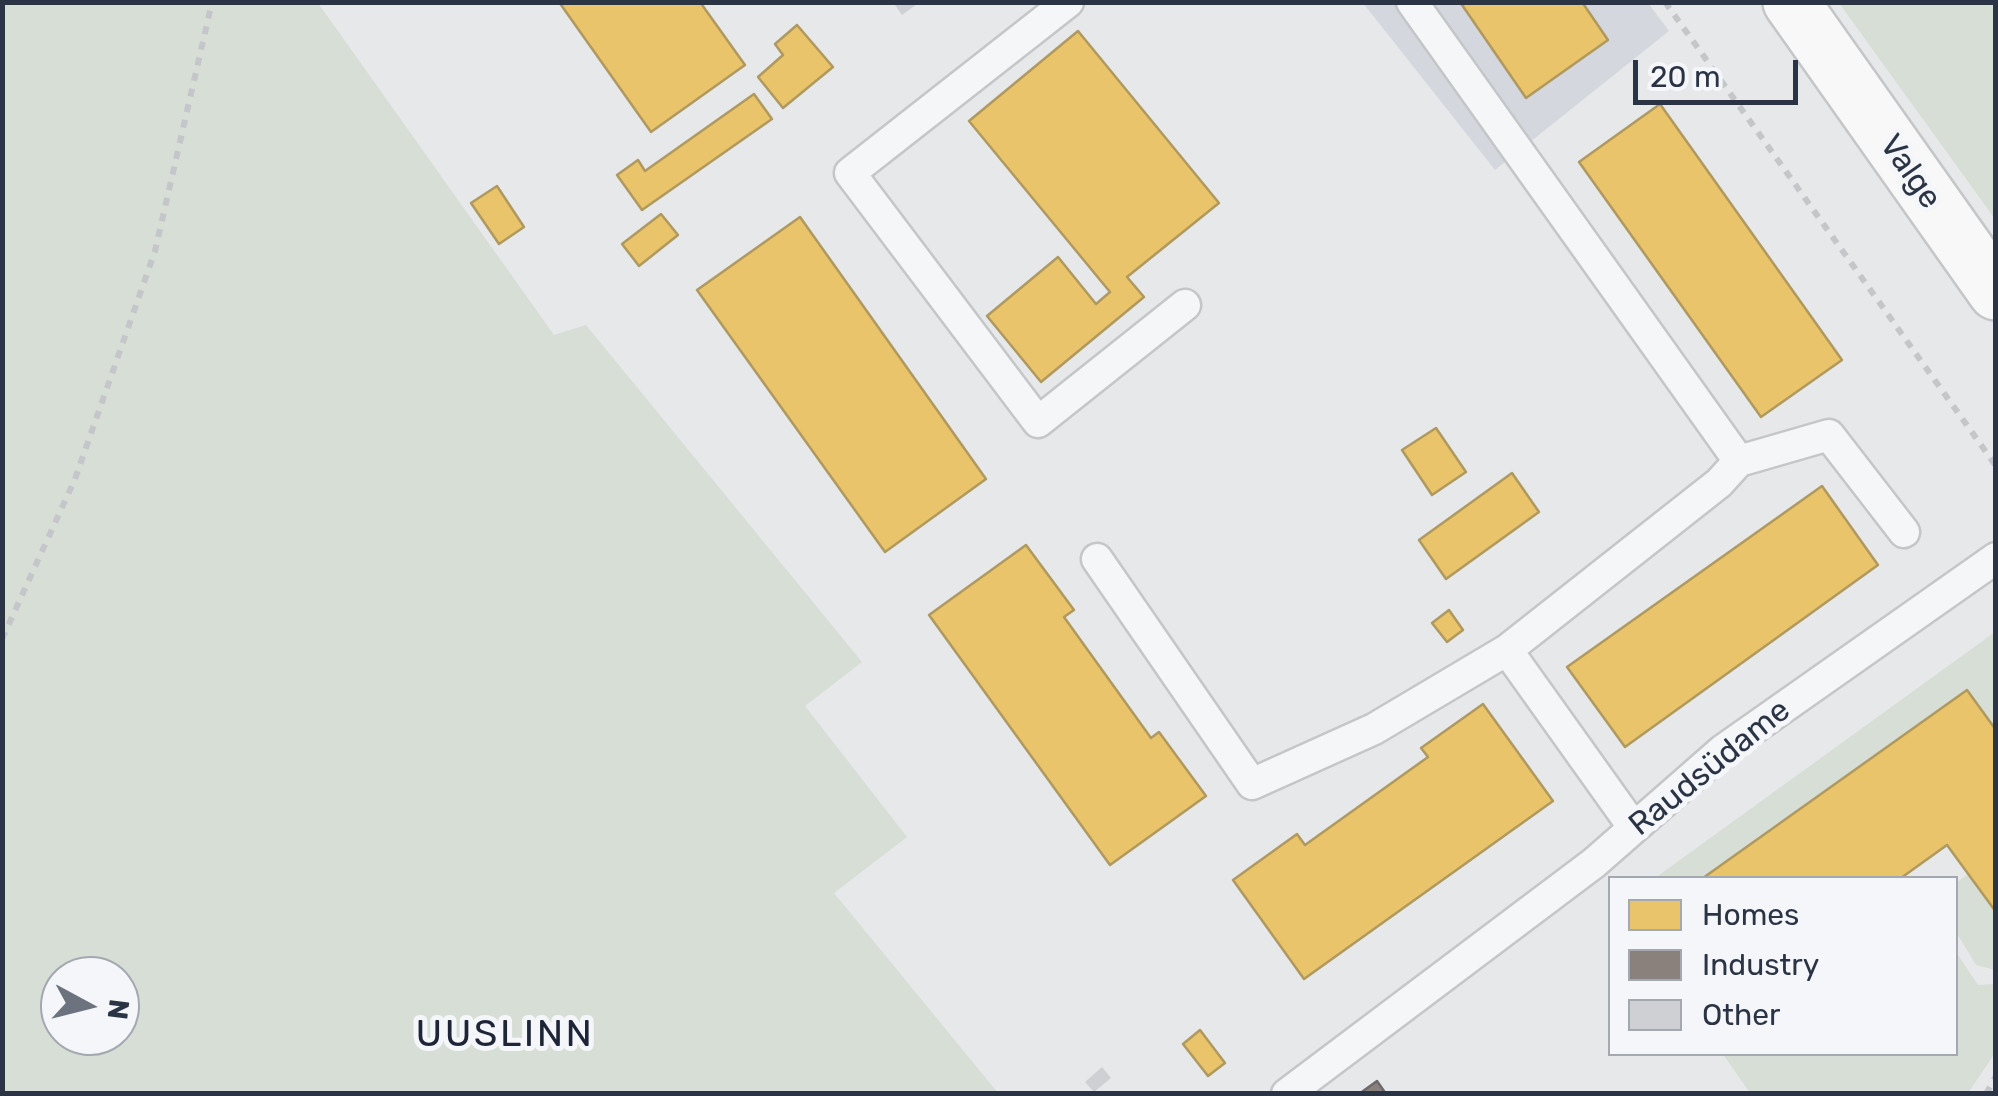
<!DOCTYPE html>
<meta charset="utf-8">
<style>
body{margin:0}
#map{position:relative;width:1998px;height:1096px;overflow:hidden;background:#e6e8ea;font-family:Rubik,sans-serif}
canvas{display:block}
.frame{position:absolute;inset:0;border:5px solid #2b3445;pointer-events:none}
.legend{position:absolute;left:1608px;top:876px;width:350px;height:180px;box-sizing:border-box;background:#f4f6f9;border:2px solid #a4a8b1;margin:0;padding:12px 18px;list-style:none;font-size:30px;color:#2b3445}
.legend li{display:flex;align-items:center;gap:20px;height:50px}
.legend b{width:50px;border:2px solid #a4a8b1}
.north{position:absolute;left:40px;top:956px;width:100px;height:100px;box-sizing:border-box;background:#f4f6f9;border:2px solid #a4a8b1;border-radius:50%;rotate:97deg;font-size:28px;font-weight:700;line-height:40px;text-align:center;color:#2b3445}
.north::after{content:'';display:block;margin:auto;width:35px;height:45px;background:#6c737f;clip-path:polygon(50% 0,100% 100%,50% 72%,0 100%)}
.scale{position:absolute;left:1633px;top:60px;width:165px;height:45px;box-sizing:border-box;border:5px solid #2b3445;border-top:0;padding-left:12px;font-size:30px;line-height:35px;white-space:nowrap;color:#2b3445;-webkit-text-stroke:8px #f4f6f9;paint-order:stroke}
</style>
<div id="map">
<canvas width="1998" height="1096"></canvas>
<div class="frame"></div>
<ul class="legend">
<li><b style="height:28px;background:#e9c46a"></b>Homes</li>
<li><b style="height:28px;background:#8a817c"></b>Industry</li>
<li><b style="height:28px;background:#ced0d3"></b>Other</li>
</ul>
<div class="north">N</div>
<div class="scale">20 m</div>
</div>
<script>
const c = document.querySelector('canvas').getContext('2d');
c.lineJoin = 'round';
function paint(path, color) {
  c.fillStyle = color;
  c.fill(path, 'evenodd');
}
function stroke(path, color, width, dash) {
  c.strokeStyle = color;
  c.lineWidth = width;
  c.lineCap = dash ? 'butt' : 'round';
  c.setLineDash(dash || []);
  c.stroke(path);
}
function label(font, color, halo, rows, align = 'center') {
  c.font = font + ' Rubik,sans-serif';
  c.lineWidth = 10;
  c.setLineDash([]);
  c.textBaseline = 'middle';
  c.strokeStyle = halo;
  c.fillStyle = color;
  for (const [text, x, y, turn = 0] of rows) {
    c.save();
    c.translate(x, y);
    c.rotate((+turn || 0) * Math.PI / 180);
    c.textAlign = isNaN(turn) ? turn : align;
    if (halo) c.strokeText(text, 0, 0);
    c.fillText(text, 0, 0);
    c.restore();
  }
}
paint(new Path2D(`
 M1363 3H1648L1669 31 1495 170Z`), '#d4d7dd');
paint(new Path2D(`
 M2 3H318L554 335 586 325 862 662 805 706 907 837 834 893 998 1093H3ZM120 976V1036H60V976Z
 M1839 3H1995V219Z
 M1995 632V730L1967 691 1703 878H1655Z
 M1968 874 1995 912V970L1976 965 1956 932V883Z
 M1956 952 1978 985 1995 984V1053L1968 1093H1750L1723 1054H1956Z`), '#d6ded6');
const homes = new Path2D(`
 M559 2H700L745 65 651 132Z
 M1460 2H1582L1608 40 1526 98Z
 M797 25 833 67 783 108 758 77 783 55 775 44Z
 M1078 31 1219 203 1127 277 1144 297 1041 382 987 316 1058 257 1096 304 1110 292 969 121Z
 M754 94 772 119 642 210 617 175 638 160 645 171Z
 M1660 104 1842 360 1761 417 1579 162Z
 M497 186 524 227 499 244 471 203Z
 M661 214 678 235 639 266 622 244Z
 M800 217 986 479 885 552 697 290Z
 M1436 428 1466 472 1432 495 1402 450Z
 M1512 473 1539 512 1446 579 1419 540Z
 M1822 486 1878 565 1625 747 1567 667Z
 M1026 545 1074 610 1064 617 1151 738 1159 732 1206 796 1110 865 929 615Z
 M1449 610 1463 630 1447 642 1432 623Z
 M1967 690 1996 730V912L1947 845 1901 878H1703Z
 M1483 704 1553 801 1304 979 1233 880 1297 834 1305 845 1428 757 1421 748Z
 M1200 1030 1225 1063 1208 1076 1183 1044Z`);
paint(homes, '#e9c46a');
stroke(homes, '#b0995f', 2.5);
const industry = new Path2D(`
 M1377 1081 1386 1094H1359Z`);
paint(industry, '#8a817c');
stroke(industry, '#6e6a6c', 2.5);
paint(new Path2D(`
 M893 2H920L902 15Z
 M1102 1067 1111 1078 1094 1092 1085 1082Z`), '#ced0d3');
const lane = new Path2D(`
 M1068 2 850 173 1038 422 1185 305
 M1412 2 1739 461 1719 483 1507 650 1634 828
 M1739 461 1829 435 1904 532
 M1097 559 1252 784 1374 729 1507 650
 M1287 1094 1594 863 1723 750 1996 558`);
const secondary = new Path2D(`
 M1791 2 1996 292`);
stroke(lane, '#c4c6c8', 35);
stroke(secondary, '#c4c6c8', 60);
stroke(new Path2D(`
 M1665 2 1996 466
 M2 639 75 479 155 251 212 2
 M1986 1094 1996 1076`), '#c5c6ca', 6, [8, 8]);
stroke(lane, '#f5f6f7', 30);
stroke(secondary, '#f8f8f8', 55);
label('32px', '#2b3445', '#f4f6f9', [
 ["Valge",1910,172,55],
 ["Raudsüdame",1710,768,-39]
]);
c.letterSpacing = '2.5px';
label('38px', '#1d2536', '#f4f6f9', [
 ["UUSLINN",505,1035]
]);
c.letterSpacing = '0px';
</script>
